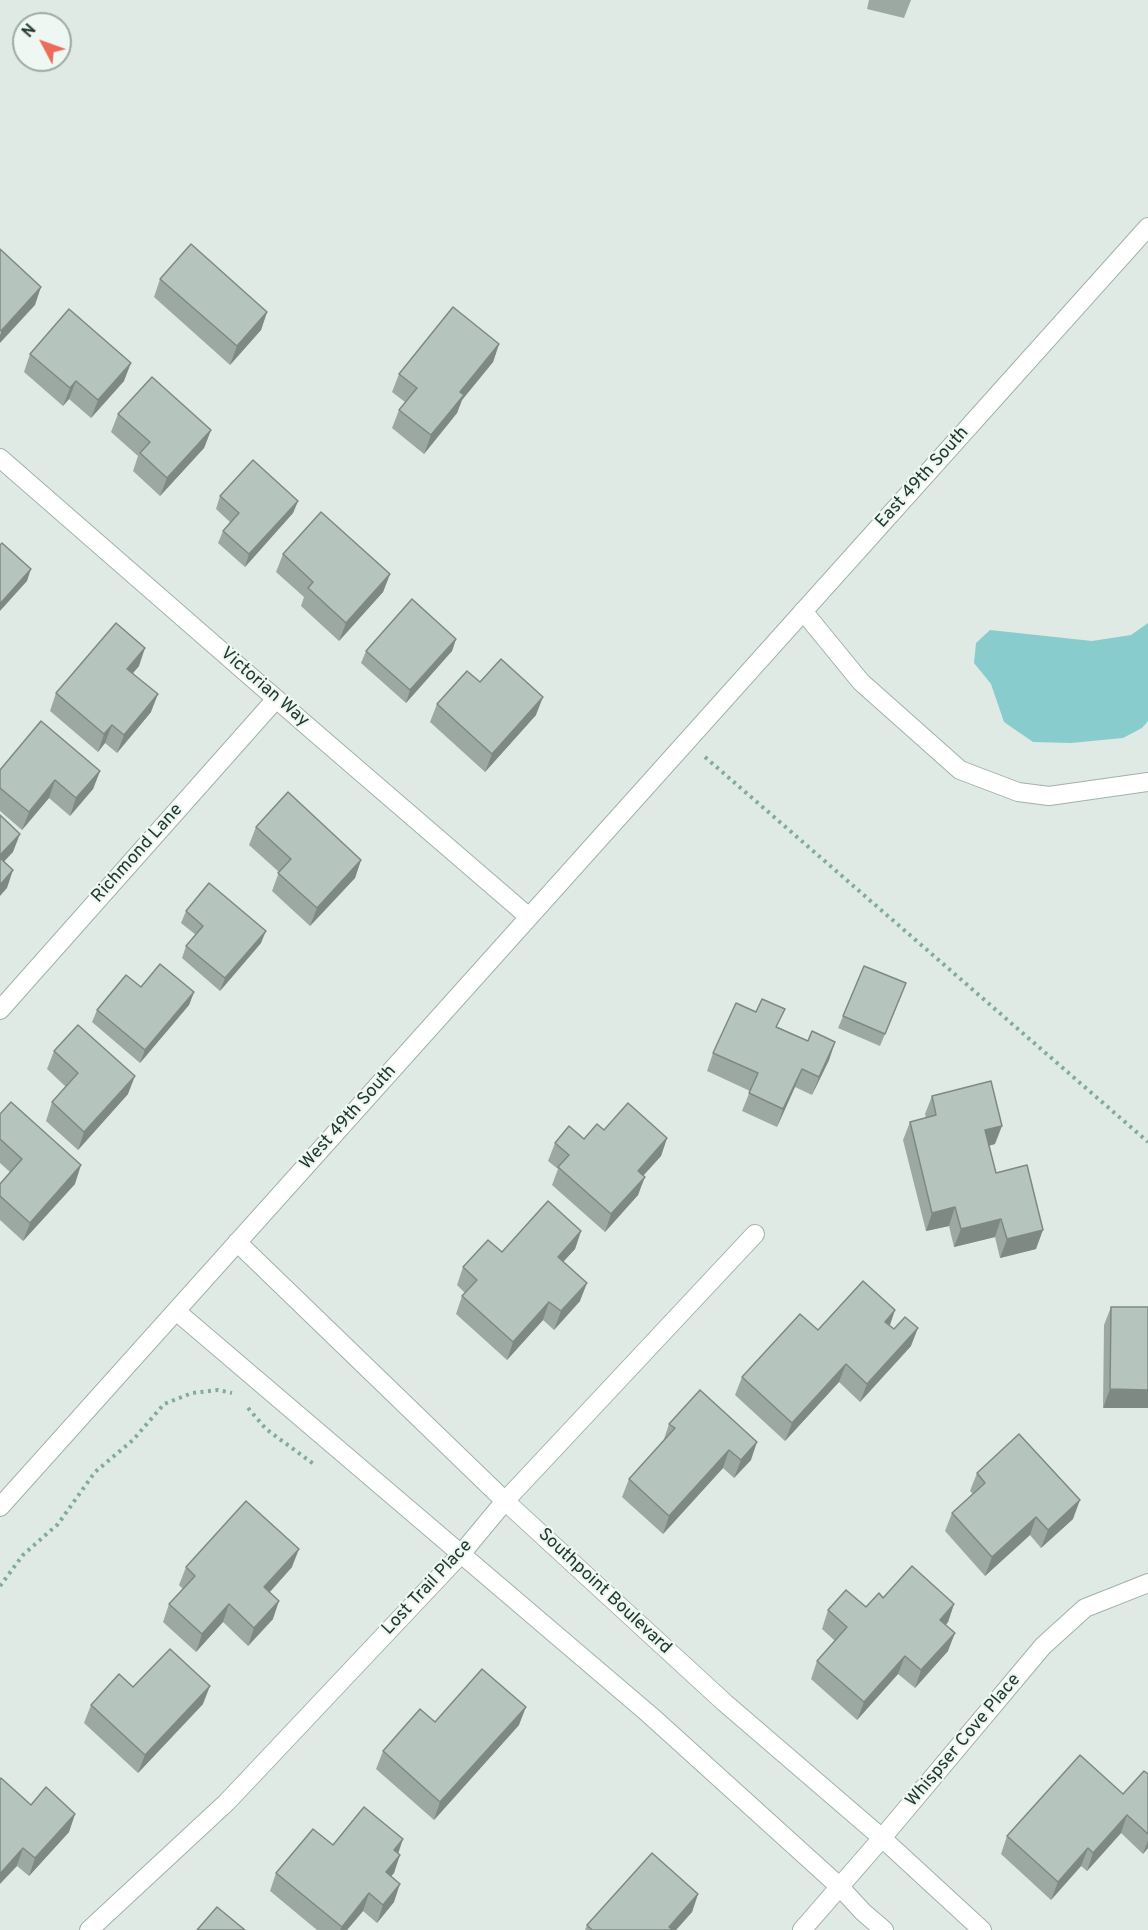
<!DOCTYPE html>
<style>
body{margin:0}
#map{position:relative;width:1148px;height:1930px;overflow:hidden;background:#dfeae4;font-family:Overpass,sans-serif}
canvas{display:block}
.north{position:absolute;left:12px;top:12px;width:60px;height:60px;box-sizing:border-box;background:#eff7f2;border:2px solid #9daba4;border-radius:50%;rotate:311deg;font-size:16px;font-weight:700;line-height:24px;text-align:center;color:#21392f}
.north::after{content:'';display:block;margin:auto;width:21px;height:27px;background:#eb6b5c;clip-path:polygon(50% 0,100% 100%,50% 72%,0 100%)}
</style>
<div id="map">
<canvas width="1148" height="1930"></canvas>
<div class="north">N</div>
</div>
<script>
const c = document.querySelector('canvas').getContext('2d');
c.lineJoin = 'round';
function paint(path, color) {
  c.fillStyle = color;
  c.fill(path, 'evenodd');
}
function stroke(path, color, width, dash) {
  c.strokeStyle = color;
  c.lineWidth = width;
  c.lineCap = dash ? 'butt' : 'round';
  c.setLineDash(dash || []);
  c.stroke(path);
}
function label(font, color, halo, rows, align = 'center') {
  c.font = font + ' Overpass,sans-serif';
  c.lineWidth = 4.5;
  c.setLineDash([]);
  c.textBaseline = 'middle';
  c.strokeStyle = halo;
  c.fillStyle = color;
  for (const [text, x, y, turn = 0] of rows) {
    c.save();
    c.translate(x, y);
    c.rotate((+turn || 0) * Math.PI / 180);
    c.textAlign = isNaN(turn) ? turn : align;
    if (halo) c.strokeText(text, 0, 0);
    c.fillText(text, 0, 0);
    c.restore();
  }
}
paint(new Path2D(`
 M1148 623V721L1142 728 1123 738 1071 743 1033 742 1004 722 991 684 974 663 976 643 990 630 1092 641 1131 635Z`), '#89cccd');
const minor = new Path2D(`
 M0 458 305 724 529 917
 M803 611 861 682 960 770 1018 792 1049 796 1148 782
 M0 1010 276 699
 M237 1242 505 1501 725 1703 882 1838 982 1930
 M176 1311 650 1715 840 1887 863 1912 884 1930
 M0 1507 1148 227
 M89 1930 227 1802 461 1554 505 1501 755 1234
 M802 1930 882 1838 1043 1646 1085 1608 1148 1583`);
stroke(minor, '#a2b1aa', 20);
stroke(new Path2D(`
 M705 757 1148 1142
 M248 1408 266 1429 315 1465
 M0 1586 23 1555 58 1524 95 1472 133 1440 164 1404 192 1393 218 1390 232 1393`), '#81ac99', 4, [3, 4.5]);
stroke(minor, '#fff', 18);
paint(new Path2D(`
 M869 0H911L904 18 867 9Z
 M160 279 267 312 261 330 230 365 154 297Z
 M499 344 493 362 462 400 457 413 424 454 392 428 399 410 405 402 392 392 399 374Z
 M30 354 124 381 91 418 69 399 63 406 24 372Z
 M118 414 211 430 204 448 160 496 133 471 138 456 111 432Z
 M220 496 298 501 293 513 245 567 218 543 223 531 230 522 216 509Z
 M283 554 390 574 383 592 339 641 301 606 304 597 276 572Z
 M456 639 452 651 406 703 361 663 366 651Z
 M139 666 133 673 151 712 117 753 105 743 98 752 50 711 56 693Z
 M480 682 536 715 485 772 430 722 437 704Z
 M0 770 100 771 93 789 70 816 49 798 22 830 0 811Z
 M256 827 361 860 355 878 310 926 272 891 279 872 249 845Z
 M186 911 261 943 220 991 182 958 186 946 196 935 181 923Z
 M141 987 194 992 189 1005 140 1063 92 1022 97 1010Z
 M901 996 880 1046 838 1028 843 1016Z
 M778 1027 808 1041 835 1042 829 1060 812 1095 795 1087 777 1127 742 1111 750 1091 707 1071 713 1053Z
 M54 1051 128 1094 78 1150 46 1121 52 1102 66 1087 47 1069Z
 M932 1096 995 1144 989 1146 996 1173 1036 1249 1000 1258 995 1237 954 1247 949 1226 926 1231 903 1140 910 1122 926 1118 925 1114Z
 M0 1114 75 1184 23 1241 0 1220V1184L10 1172 0 1163Z
 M604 1130 667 1138 661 1156 643 1176 638 1195 605 1232 552 1185 558 1169 548 1161 555 1143 584 1139Z
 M581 1231 575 1249 563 1262 580 1301 554 1330 543 1320 507 1360 456 1314 462 1296 465 1293 457 1285 463 1267 502 1252Z
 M1111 1307H1148L1103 1408 1104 1325Z
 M890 1326 911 1346 860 1402 839 1382 785 1441 735 1395 742 1377 818 1330Z
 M700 1390 751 1460 734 1478 723 1468 663 1534 622 1497 629 1479 663 1442 669 1424Z
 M977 1473 1073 1519 1041 1548 1030 1535 985 1576 945 1531 952 1513 973 1494 970 1491Z
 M186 1567H292L270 1592 273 1619 248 1646 223 1622 196 1652 163 1622 169 1604 183 1589 179 1585Z
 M883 1598 954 1604 948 1622 946 1625 948 1651 915 1688 898 1674 857 1720 811 1679 817 1661 835 1641 822 1629 828 1610 866 1607Z
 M133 1687 203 1704 138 1773 84 1723 91 1705Z
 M435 1722 519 1725 434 1820 376 1769 383 1751Z
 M1148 1774V1848L1143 1854 1121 1833 1087 1871 1081 1866 1051 1900 1001 1854 1007 1836 1123 1794Z
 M31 1805 75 1814 69 1832 29 1876 17 1866Z
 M333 1845 398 1853 394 1873 391 1876 394 1902 377 1923 363 1911 347 1930H317L270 1891 276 1873Z
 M698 1894 692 1912 676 1930H585L587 1925Z`), '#9ca9a2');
paint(new Path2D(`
 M41 287 35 305 0 343V335L1 331Z
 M267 312 261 330 230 365 237 346Z
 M499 344 493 362 462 400 457 413 424 454 431 435 460 392Z
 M131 363 124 381 91 418 98 400Z
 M76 381 69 399 63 406 70 388Z
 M211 430 204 448 160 496 167 478Z
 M298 501 293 513 245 567 249 554Z
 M31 569 27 581 0 611V604Z
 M390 574 383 592 339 641 346 623Z
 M456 639 452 651 406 703 410 690Z
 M145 648 139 666 121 687 127 669Z
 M158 694 151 712 117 753 124 735Z
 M543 697 536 715 485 772 492 754Z
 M112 725 105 743 98 752 104 734Z
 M100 771 93 789 70 816 76 798Z
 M55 780 49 798 22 830 29 812Z
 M20 834 13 852 0 866V855Z
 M361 860 355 878 310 926 317 908Z
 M13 870 7 888 0 896V885Z
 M266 931 261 943 220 991 225 978Z
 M194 992 189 1005 140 1063 145 1050Z
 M835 1042 829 1060 812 1095 819 1077Z
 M802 1069 795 1087 777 1127 783 1109Z
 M135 1076 128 1094 78 1150 84 1132Z
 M1002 1126 995 1144 979 1148 985 1130Z
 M667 1138 661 1156 631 1189 638 1171Z
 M81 1165 75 1184 23 1241 30 1223Z
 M645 1177 638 1195 605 1232 611 1214Z
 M955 1207 949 1226 926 1231 932 1213Z
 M1001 1219 995 1237 954 1247 961 1229Z
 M1043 1230 1036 1249 1000 1258 1007 1239Z
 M581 1231 575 1249 551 1275 558 1257Z
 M587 1283 580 1301 554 1330 561 1311Z
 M549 1302 543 1320 507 1360 513 1342Z
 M895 1310 889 1328 885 1322Z
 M918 1328 911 1346 860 1402 867 1384Z
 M846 1364 839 1382 785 1441 792 1423Z
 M1110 1389 1148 1390V1408H1103Z
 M757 1442 751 1460 734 1478 741 1460Z
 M729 1450 723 1468 663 1534 669 1516Z
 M1080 1500 1073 1519 1041 1548 1048 1530Z
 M1036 1517 1030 1535 985 1576 992 1557Z
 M299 1549 292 1567 258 1605 264 1587Z
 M279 1601 273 1619 248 1646 254 1628Z
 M229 1604 223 1622 196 1652 202 1634Z
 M954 1604 948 1622 934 1638 940 1620Z
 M955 1633 948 1651 915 1688 921 1670Z
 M905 1656 898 1674 857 1720 864 1702Z
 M210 1686 203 1704 138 1773 145 1755Z
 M526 1707 519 1725 434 1820 440 1802Z
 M75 1814 69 1832 29 1876 35 1858Z
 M1127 1815 1121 1833 1087 1871 1093 1853Z
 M403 1839 397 1857 394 1850Z
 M1148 1840V1848L1143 1854Z
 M23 1848 17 1866 0 1884V1874Z
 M1088 1848 1081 1866 1051 1900 1058 1882Z
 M400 1855 394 1873 379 1890 386 1872Z
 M400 1884 394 1902 377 1923 383 1905Z
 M369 1893 363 1911 347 1930H340L342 1927Z
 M698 1894 692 1912 676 1930H668L669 1927Z`), '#7f8984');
const building = new Path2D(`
 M191 244 267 312 237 346 160 279Z
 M0 249 41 287 1 331 0 330Z
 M453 307 499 344 460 392 464 395 431 435 399 410 417 388 399 374Z
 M69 309 131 363 98 400 76 381 70 388 30 354Z
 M152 377 211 430 167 478 140 453 150 442 118 414Z
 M253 460 298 501 249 554 223 531 239 513 220 496Z
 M321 512 390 574 346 623 308 588 313 582 283 554Z
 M2 543 31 569 0 604V545Z
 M412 599 456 639 410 690 366 651Z
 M116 623 145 648 127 669 158 694 124 735 112 725 104 734 56 693Z
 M501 659 543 697 492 754 437 704 467 671 480 682Z
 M41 721 100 771 76 798 55 780 29 812 0 788V770Z
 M288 792 361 860 317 908 278 873 291 859 256 827Z
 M0 815 20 834 0 855Z
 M0 858 13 870 0 885Z
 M209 883 266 931 225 978 186 946 203 926 186 911Z
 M160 964 194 992 145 1050 97 1010 126 975 141 987Z
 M864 966 906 983 885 1034 843 1016Z
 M762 999 785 1009 776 1027 808 1041 812 1031 835 1042 819 1077 802 1069 783 1109 749 1093 758 1073 713 1053 736 1003 756 1012Z
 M78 1025 135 1076 84 1132 52 1102 78 1073 54 1051Z
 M991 1081 1002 1126 985 1130 996 1173 1027 1165 1043 1230 1007 1239 1001 1219 961 1229 955 1207 932 1213 910 1122 936 1115 932 1096Z
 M11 1102 81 1165 30 1223 0 1196V1184L22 1159 0 1139V1114Z
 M628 1103 667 1138 638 1171 645 1177 611 1214 558 1167 569 1155 555 1143 569 1126 584 1139 597 1124 604 1130Z
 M548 1201 581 1231 558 1257 587 1283 561 1311 549 1302 513 1342 462 1296 477 1280 463 1267 488 1240 502 1252Z
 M863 1281 895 1310 885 1322 894 1329 905 1317 918 1328 867 1384 846 1364 792 1423 742 1377 800 1314 818 1330Z
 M1111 1307H1148V1390L1110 1389Z
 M700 1390 757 1442 741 1460 729 1450 669 1516 629 1479 675 1428 669 1424Z
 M1019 1434 1080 1500 1048 1530 1036 1517 992 1557 952 1513 985 1483 977 1473Z
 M246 1501 299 1549 264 1587 279 1601 254 1628 229 1604 202 1634 169 1604 195 1576 186 1567Z
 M912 1566 954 1604 940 1620 955 1633 921 1670 905 1656 864 1702 817 1661 847 1627 828 1610 846 1590 866 1607 879 1593 883 1598Z
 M170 1649 210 1686 145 1755 91 1705 119 1674 133 1687Z
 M482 1669 526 1707 440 1802 383 1751 420 1709 435 1722Z
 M1080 1755 1123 1794 1144 1771 1148 1774V1834L1127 1815 1093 1853 1088 1848 1058 1882 1007 1836Z
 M1 1778 31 1805 46 1787 75 1814 35 1858 23 1848 0 1874V1780Z
 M364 1807 403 1839 394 1850 400 1855 386 1872 400 1884 383 1905 369 1893 342 1927 276 1873 313 1829 333 1845Z
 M652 1853 698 1894 669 1927 673 1930H592L587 1925Z
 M217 1907 245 1930H197Z`);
paint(building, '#b5c4bc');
stroke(building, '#7f8984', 1.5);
label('18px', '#21392f', '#eff7f2', [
 ["East 49th South",923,478,-48],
 ["Victorian Way",264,688,41],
 ["Richmond Lane",138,854,-48],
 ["West 49th South",349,1118,-48],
 ["Lost Trail Place",428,1588,-47],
 ["Southpoint Boulevard",604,1592,43],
 ["Whispser Cove Place",964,1741,-50]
]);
</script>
